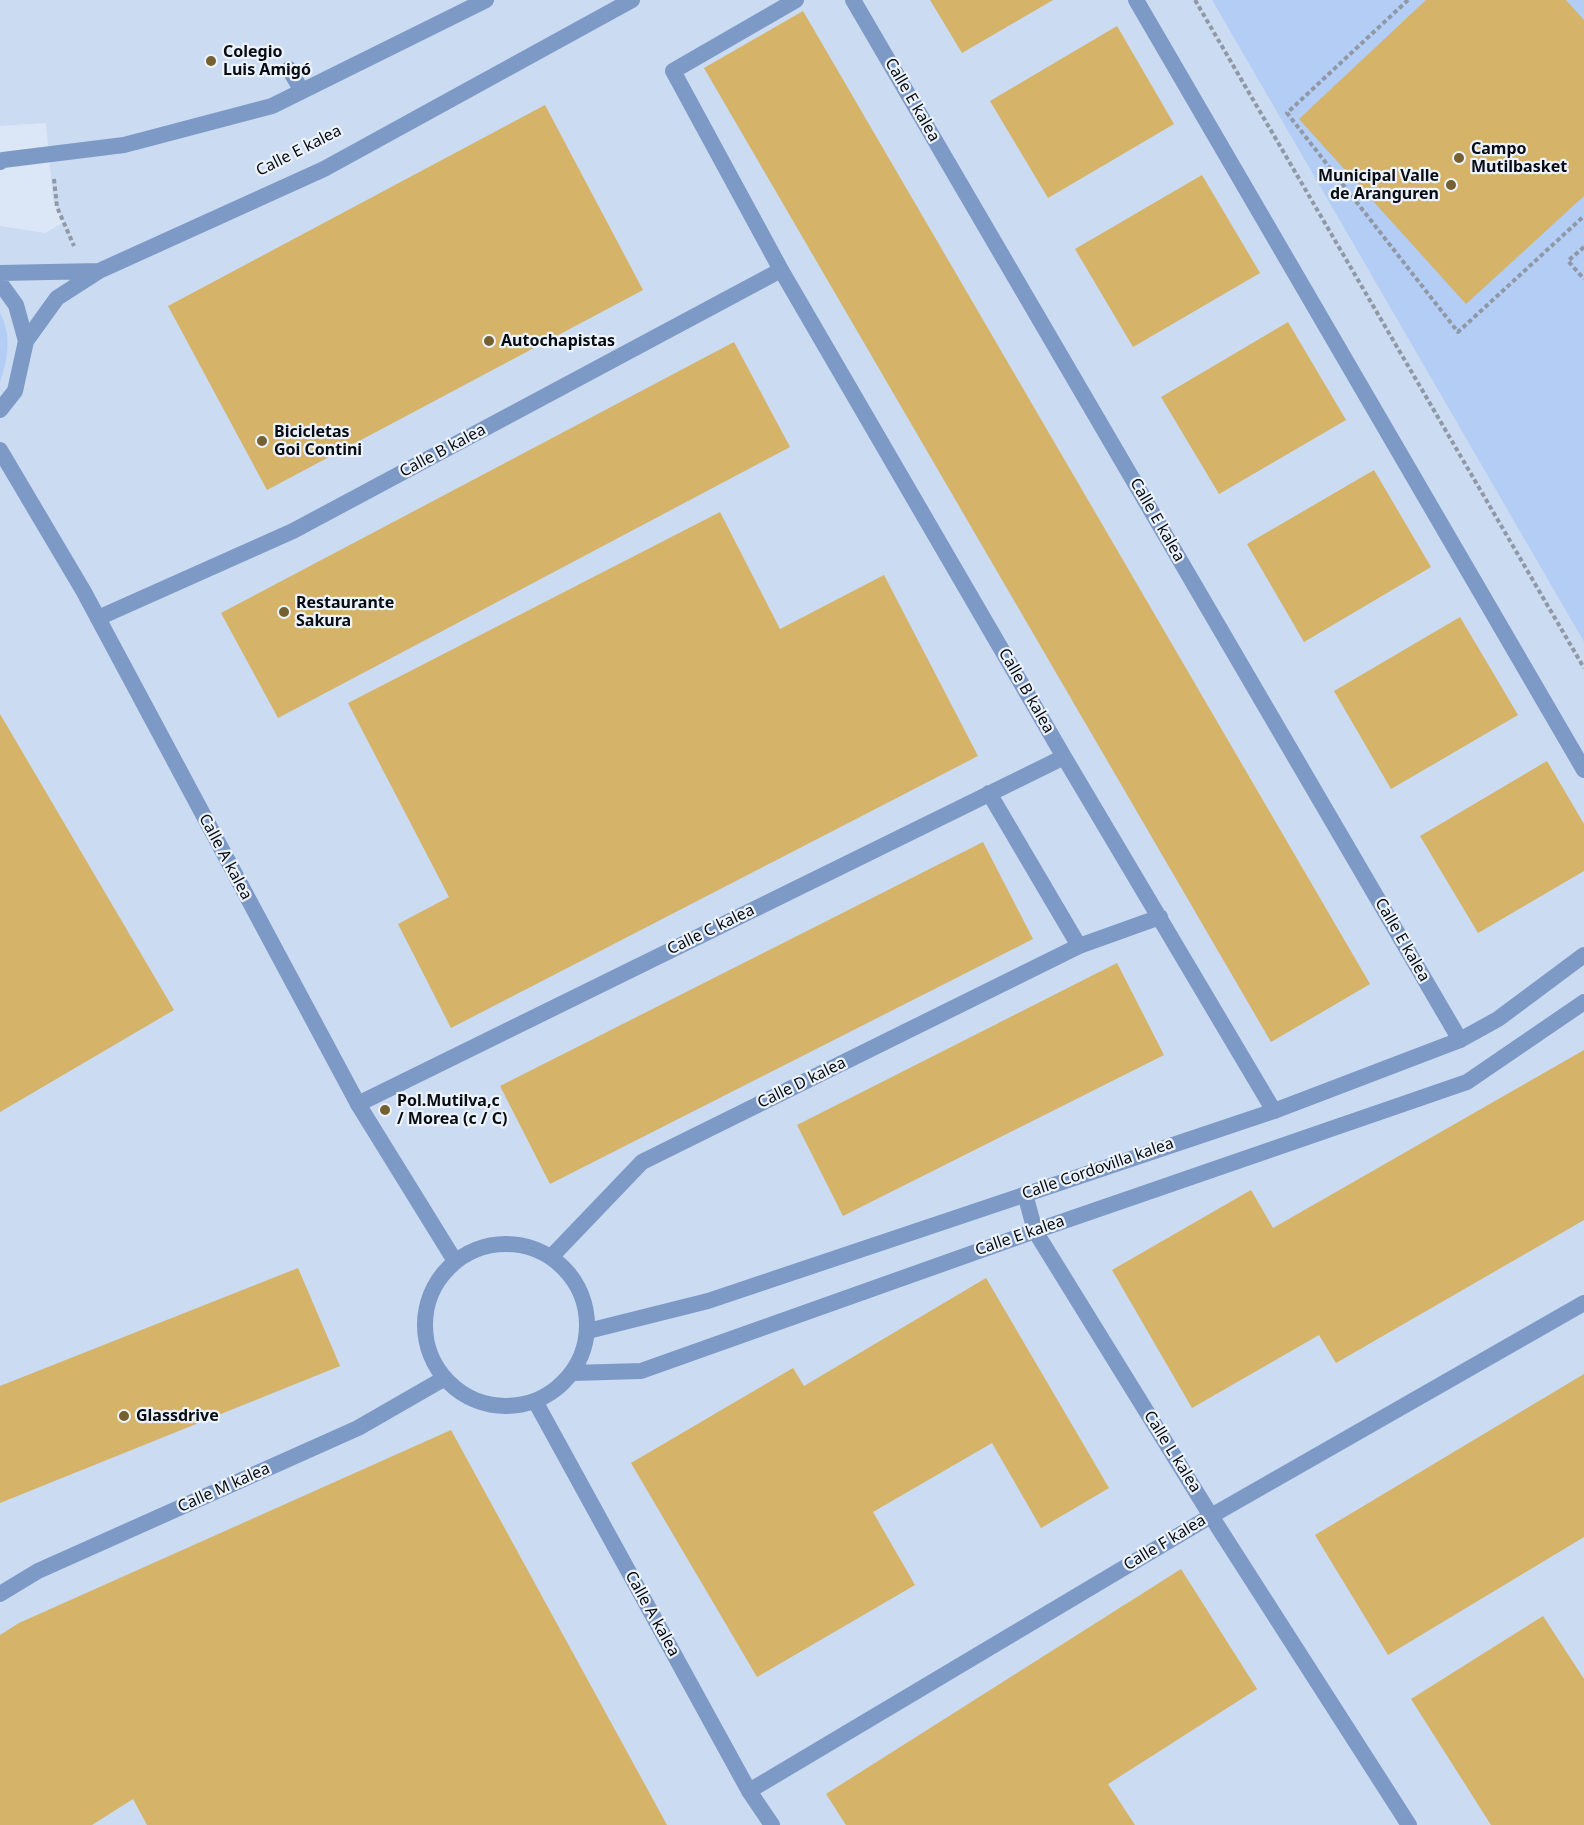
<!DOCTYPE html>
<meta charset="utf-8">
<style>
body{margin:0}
canvas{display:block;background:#dbe6f7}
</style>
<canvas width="1584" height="1825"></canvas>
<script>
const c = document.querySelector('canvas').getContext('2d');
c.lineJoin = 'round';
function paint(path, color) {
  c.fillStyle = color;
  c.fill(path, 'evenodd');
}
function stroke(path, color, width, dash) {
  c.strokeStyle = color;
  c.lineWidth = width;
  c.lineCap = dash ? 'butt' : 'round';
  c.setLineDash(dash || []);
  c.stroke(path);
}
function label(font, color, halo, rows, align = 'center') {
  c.font = font + ' "Noto Sans",sans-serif';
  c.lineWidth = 4.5;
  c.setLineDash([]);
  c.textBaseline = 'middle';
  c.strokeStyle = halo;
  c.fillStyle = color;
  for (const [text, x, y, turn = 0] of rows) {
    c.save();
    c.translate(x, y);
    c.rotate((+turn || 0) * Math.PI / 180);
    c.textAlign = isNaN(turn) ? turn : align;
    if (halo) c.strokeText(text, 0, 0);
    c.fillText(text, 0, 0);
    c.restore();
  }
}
paint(new Path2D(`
 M0 0H1212L1584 642V1825H0V226L45 233 64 222 53 199 46 123 0 126Z`), '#cbdbf2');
paint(new Path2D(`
 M1212 0H1584V642Z
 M0 313C12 335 8 360 0 382Z`), '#b3cdf5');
paint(new Path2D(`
 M930 0H1053L962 53Z
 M1426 0H1566L1584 20V196L1466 304 1299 119Z
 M803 11 1370 984 1271 1042 704 68Z
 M1117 26 1174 124 1048 198 990 101Z
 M545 105 643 290 267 490 168 306Z
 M1202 175 1260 273 1133 347 1075 249Z
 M1288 322 1346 420 1219 494 1161 397Z
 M734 342 790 447 278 718 221 613Z
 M1374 470 1431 567 1304 642 1247 544Z
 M720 512 780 629 884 575 978 756 451 1028 398 924 449 897 348 703Z
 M1460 617 1518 715 1391 789 1334 691Z
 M0 714 174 1010 0 1112Z
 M1547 761 1584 824V871L1478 933 1420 836Z
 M983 842 1033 939 550 1184 500 1086Z
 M1117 963 1164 1055 843 1216 797 1125Z
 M1584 1050V1220L1336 1363 1319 1335 1192 1408 1112 1270 1251 1190 1273 1228Z
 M298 1268 340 1366 0 1503V1386Z
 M986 1278 1109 1488 1041 1528 992 1443 873 1512 915 1585 757 1677 631 1463 793 1368 804 1386Z
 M1584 1374V1537L1388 1655 1315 1535Z
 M451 1430 667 1825H147L133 1799 92 1825H0V1635L19 1623Z
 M1181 1569 1257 1689 1108 1784 1135 1825H846L826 1794Z
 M1543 1616 1584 1679V1825H1491L1411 1699Z`), '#d5b368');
stroke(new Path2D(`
 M1195 0 1584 668
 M1408 0 1287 113 1458 332 1584 216
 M54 179 57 207 74 246
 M1584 247 1568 261 1584 279`), '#9098a5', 4, [4.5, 3]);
stroke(new Path2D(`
 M289 69 302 91
 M0 162 3 160 124 145 272 106 486 0`), '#7d99c5', 16);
stroke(new Path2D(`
 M796 0 673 71 781 270 1064 757 1274 1111
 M853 0 1460 1040
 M98 618 293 531 781 270
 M989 793 1079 946
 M358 1104 1064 757
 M1025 1194 1035 1231 1211 1516 1409 1825
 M552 1256 642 1162 1079 946 1160 917
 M572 1373 641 1371 1035 1231 1467 1082 1584 1002
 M749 1791 1211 1516 1584 1303`), '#7d99c5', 16);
stroke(new Path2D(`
 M1136 0 1584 770
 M0 273 99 271
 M0 283 16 305 26 341 15 391 0 410
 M26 341 57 298 99 271 324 169 632 0
 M0 450 84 592 358 1104 455 1261
 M425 1325a81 81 0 1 1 162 0a81 81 0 1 1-162 0Z
 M588 1331 708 1301 1274 1111 1460 1040 1498 1019 1584 955
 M535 1401 749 1791 772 1825
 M0 1594 38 1571 358 1428 445 1378`), '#7d99c5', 16);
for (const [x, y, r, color] of [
 [211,61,6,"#75602f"],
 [1459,158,6,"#75602f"],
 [1451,185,6,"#75602f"],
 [489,341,6,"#75602f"],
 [262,441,6,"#75602f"],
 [284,612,6,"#75602f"],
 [385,1110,6,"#75602f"],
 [124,1416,6,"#75602f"]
]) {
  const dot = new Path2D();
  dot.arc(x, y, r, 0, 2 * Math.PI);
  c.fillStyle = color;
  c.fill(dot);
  stroke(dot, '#ecf3fd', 2);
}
label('bold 16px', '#090d12', '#ecf3fd', [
 ["Colegio",223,52],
 ["Luis Amigó",223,70],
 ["Campo",1471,149],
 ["Mutilbasket",1471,167],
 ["Municipal Valle",1439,176,"right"],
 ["de Aranguren",1439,194,"right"],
 ["Autochapistas",501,341],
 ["Bicicletas",274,432],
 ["Goi Contini",274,450],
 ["Restaurante",296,603],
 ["Sakura",296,621],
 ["Pol.Mutilva,c",397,1101],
 ["/ Morea (c / C)",397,1119],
 ["Glassdrive",136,1416]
], 'left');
label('16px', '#090d12', '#ecf3fd', [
 ["Calle E kalea",912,100,60],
 ["Calle E kalea",299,151,-27],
 ["Calle B kalea",443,451,-28],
 ["Calle E kalea",1157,520,60],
 ["Calle B kalea",1026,691,60],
 ["Calle A kalea",225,857,62],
 ["Calle C kalea",711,930,-26],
 ["Calle E kalea",1402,940,60],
 ["Calle D kalea",802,1083,-26],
 ["Calle Cordovilla kalea",1098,1169,-19],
 ["Calle E kalea",1020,1236,-19],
 ["Calle L kalea",1172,1452,58],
 ["Calle M kalea",224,1488,-24],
 ["Calle F kalea",1165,1543,-31],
 ["Calle A kalea",652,1614,61]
]);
</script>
